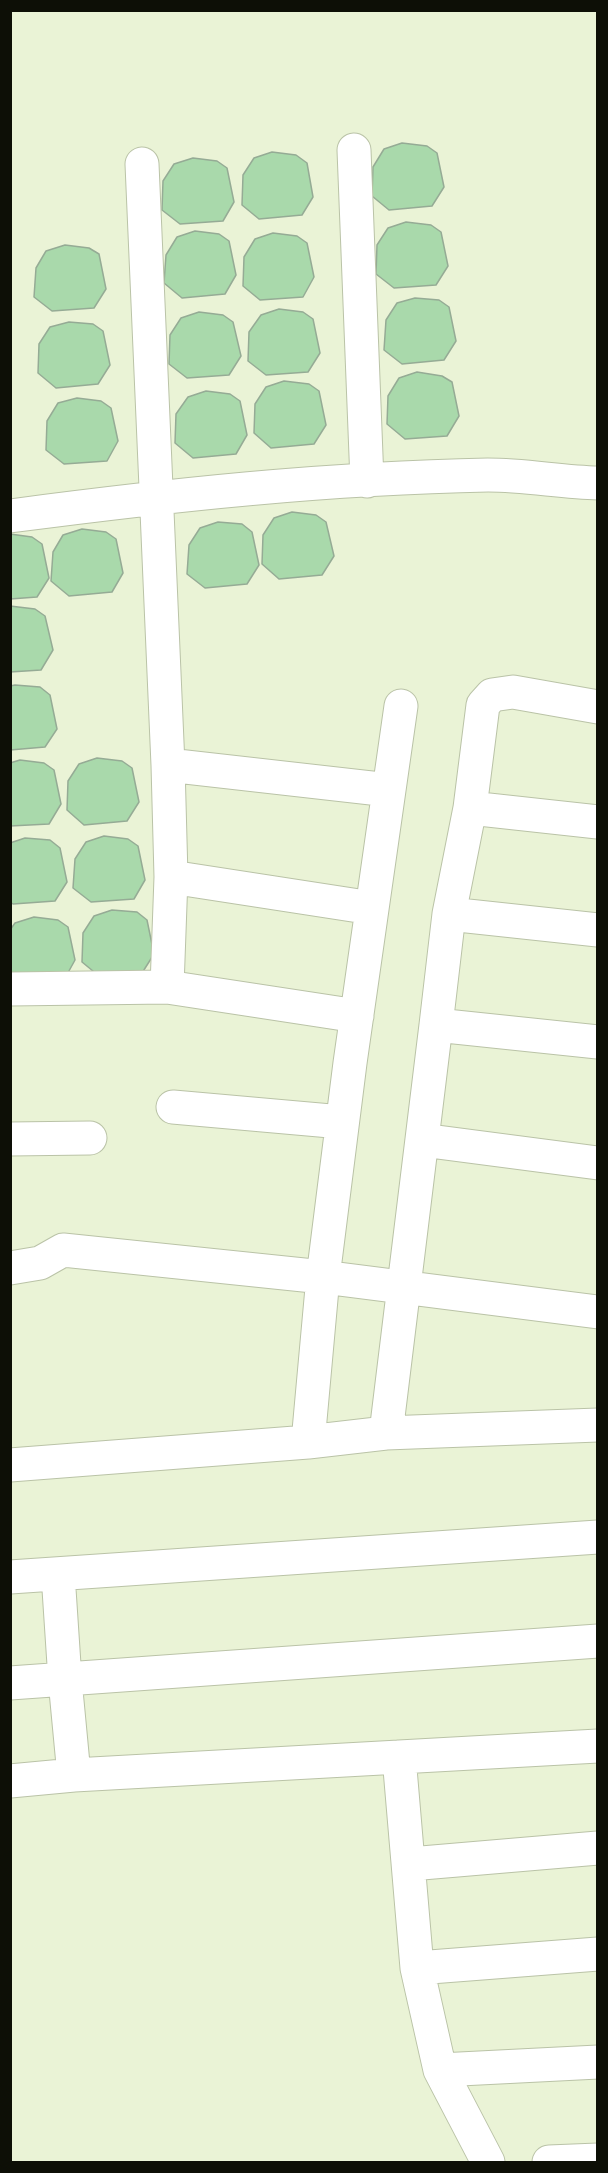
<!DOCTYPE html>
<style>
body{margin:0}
#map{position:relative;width:608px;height:2173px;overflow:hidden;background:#eaf3d6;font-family:"Noto Serif",serif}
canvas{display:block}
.frame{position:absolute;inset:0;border:12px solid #0d0f06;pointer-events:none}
</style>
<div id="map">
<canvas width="608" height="2173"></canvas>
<div class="frame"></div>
</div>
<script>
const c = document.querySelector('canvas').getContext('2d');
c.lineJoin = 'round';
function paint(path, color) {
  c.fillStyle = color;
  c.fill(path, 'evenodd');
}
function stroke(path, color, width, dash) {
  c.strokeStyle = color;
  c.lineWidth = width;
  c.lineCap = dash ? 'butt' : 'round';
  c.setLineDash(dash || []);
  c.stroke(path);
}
const building = new Path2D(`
 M402 143 427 146 437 153 444 187 432 206 389 210 372 196 373 167 384 149Z
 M272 152 296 155 307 163 313 197 302 215 259 219 242 205 243 175 254 158Z
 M193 158 217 161 227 168 234 202 223 221 180 224 162 210 163 181 174 164Z
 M406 222 431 225 441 232 448 266 436 285 394 288 376 274 377 245 388 228Z
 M195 231 219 234 229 241 236 275 225 294 182 298 164 283 166 255 177 237Z
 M273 233 297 236 307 243 314 277 303 297 260 300 243 286 244 257 255 239Z
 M65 245 89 248 99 254 106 289 94 308 52 311 34 297 36 268 46 251Z
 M415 298 439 300 449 307 456 341 444 360 402 364 384 350 386 320 397 303Z
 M279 309 303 312 313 319 320 353 308 372 266 375 248 361 249 332 261 315Z
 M199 312 223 315 233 322 241 356 229 375 187 378 169 364 170 335 181 318Z
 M69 322 93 324 103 331 110 365 98 384 56 388 38 373 39 344 50 327Z
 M417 372 442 376 452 382 459 416 447 436 405 439 387 424 388 396 399 378Z
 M284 381 309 384 319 391 326 425 314 444 271 448 254 433 255 404 266 387Z
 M206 391 230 394 240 401 247 435 236 454 193 458 175 443 176 414 188 397Z
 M77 398 101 401 111 408 118 441 107 461 64 464 46 450 47 421 58 403Z
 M292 512 316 515 326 522 334 556 322 575 279 579 262 564 263 535 274 518Z
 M218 522 242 524 252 532 259 565 247 584 205 588 187 574 189 545 200 528Z
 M82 529 106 532 116 539 123 573 112 592 69 596 51 581 53 552 63 535Z
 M10 534 32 537 42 544 49 578 37 597 10 599Z
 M10 606 35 609 45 616 53 650 41 670 10 672Z
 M15 685 40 687 50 695 57 729 45 747 10 750V686Z
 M97 758 122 761 132 768 139 802 127 821 84 825 67 810 68 781 79 764Z
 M20 760 44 763 54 770 61 804 49 824 10 826V763Z
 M104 836 128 839 138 846 145 880 134 899 91 902 73 888 75 859 86 842Z
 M25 838 50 840 60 848 67 882 55 901 13 904 10 902V843Z
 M112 910 137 912 147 920 154 954 142 973 99 976 82 962 83 933 94 916Z
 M34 917 58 920 68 927 75 960 64 980 10 975V930L15 923Z`);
paint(building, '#a9d9ab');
stroke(building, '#95ab95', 1.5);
const minor = new Path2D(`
 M354 150 367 481
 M10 516C169 495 328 478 488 475 525 475 561 482 598 483
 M168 765 389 790
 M470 808 483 705 492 695 513 692 598 707
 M171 877 372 908
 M449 914 470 808 598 822
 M167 987 357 1016
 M10 989 167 987 171 877 168 765 142 164
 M436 1025 449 914 598 930
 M173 1107 342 1122
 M10 1139 90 1138
 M422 1140 598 1163
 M10 1268 40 1263 63 1250 323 1277 598 1312
 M386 1433 436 1025 598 1042
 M308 1442 323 1277 350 1063 401 706
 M10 1465 308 1442 386 1433 598 1425
 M58 1574 65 1680 74 1775
 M10 1577 598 1537
 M10 1683 598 1641
 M399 1757 417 1968 440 2070 488 2162
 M10 1781 74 1775 598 1746
 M410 1864 598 1848
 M417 1968 598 1954
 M440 2070 598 2062
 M549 2162 598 2160`);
stroke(minor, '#bac3a7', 35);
stroke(minor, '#fff', 33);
</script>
